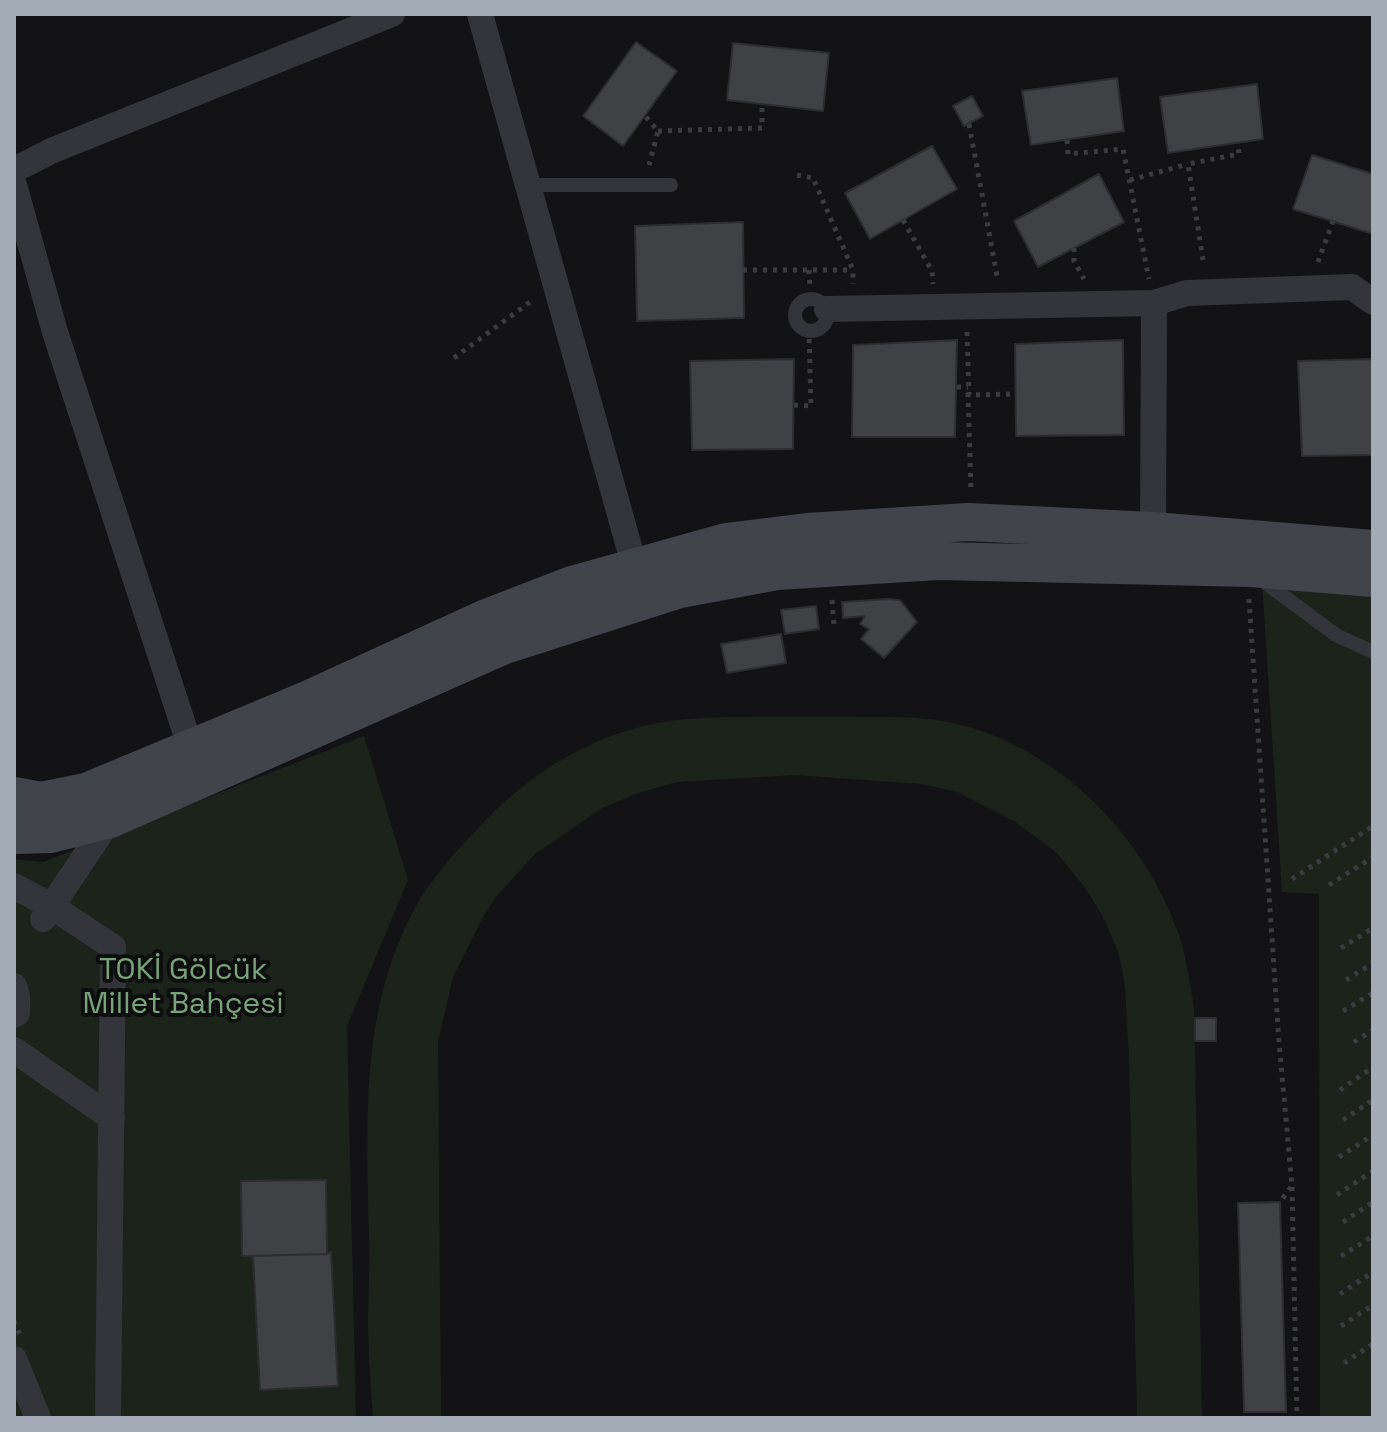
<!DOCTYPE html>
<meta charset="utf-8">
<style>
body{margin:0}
#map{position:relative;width:1387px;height:1432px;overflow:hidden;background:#131315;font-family:"Space Grotesk",sans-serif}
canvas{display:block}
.frame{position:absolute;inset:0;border:16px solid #a3abb7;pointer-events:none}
</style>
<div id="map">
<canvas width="1387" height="1432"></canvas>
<div class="frame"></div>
</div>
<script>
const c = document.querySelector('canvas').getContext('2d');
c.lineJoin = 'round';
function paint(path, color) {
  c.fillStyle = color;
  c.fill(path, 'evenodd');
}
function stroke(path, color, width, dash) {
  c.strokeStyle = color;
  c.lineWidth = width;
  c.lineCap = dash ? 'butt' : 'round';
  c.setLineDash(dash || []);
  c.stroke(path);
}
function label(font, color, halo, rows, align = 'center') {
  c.font = font + ' "Space Grotesk",sans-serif';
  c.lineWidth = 8;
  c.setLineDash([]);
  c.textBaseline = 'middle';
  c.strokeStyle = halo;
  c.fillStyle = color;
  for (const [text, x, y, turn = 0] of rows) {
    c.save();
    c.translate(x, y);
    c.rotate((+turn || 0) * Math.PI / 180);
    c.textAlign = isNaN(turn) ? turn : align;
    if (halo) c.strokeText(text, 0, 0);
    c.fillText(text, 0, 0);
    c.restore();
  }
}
paint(new Path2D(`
 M1262 581 1373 590V1418H1320L1319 894 1282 892Z
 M728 717C770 717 813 716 856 717 888 717 921 716 953 723 1060 747 1148 839 1181 941 1187 963 1190 985 1194 1007L1202 1418H1137L1129 1059 1125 987 1119 954 1103 917 1086 889 1057 853 1014 821 957 792 922 784 794 775 677 782 638 793 602 808 535 854 496 897 483 917 453 977 438 1042 441 1418H373C371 1386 368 1353 368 1321 368 1293 370 1265 369 1237 367 1123 359 1009 416 906 434 874 460 847 485 821 527 777 584 740 644 726 671 719 699 718 728 717Z
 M364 736 408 880 347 1026 356 1418H14V859L43 862Z`), '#1b231b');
const building = new Path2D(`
 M636 42 677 71 623 146 583 116Z
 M733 43 829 53 823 111 727 100Z
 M1117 78 1124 131 1031 145 1022 91Z
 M1257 84 1263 139 1168 153 1160 97Z
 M972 96 983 116 964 126 953 106Z
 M932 146 957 189 870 239 845 193Z
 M1312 155 1373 174V234L1293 209Z
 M1099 174 1124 222 1038 267 1014 221Z
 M743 222 744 318 637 321 635 226Z
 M957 340 955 437H852L853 345Z
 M1123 340 1124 435 1016 436 1015 344Z
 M794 359 793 449 692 450 690 361Z
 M1373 359V455L1302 456 1298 361Z
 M888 599 900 600 917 622 884 658 861 639 869 629 860 624 865 616 843 618 842 602Z
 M816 606 819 629 785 634 781 610Z
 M781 634 786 663 727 673 721 644Z
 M1195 1018H1216V1041H1195Z
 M326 1180 327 1254 242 1256 241 1181Z
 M1280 1202 1286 1412H1244L1238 1203Z
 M331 1252 338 1386 260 1390 253 1256 327 1254Z`);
paint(building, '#3f4145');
stroke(building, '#2d2d31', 2);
stroke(new Path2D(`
 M646 117 658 131 649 165
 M969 124 998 281
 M658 131 762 128V104
 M1067 140 1068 154 1123 149 1149 279
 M797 175 813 178 853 270V284
 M1130 180 1188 164
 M903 220 932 271 933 284
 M1074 248V261L1084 279
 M1203 260 1188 164 1239 154 1238 143
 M1318 262 1333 221
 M743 270H853
 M809 270 810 289
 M967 332 969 395 1015 394
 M454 358 534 299
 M957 387H968
 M968 393 971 491
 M794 405 811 406 809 331
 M1249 599 1279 1042 1292 1186 1280 1202
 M832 600 834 625
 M1292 879 1373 826
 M1329 885 1373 857
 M1341 948 1373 928
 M1346 980 1373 963
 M1343 1011 1373 993
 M1354 1042 1373 1030
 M1340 1090 1373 1067
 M1343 1120 1373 1100
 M1339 1157 1373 1135
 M1292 1187 1297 1418
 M1337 1195 1373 1171
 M1343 1222 1373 1202
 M1341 1256 1373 1236
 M1340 1294 1373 1272
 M14 1321 20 1335
 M1341 1326 1373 1305
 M1344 1363 1373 1344`), '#3a3c41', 5, [4, 6]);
stroke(new Path2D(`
 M529 185H671
 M795 315a16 16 0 1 1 32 0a16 16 0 1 1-32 0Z
 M1259 578 1336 635 1373 652`), '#34353a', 14);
stroke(new Path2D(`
 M480 14 635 568
 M14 170 51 151 392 14
 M14 185 55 332 191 749
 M827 309 1154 303 1187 293 1352 287 1373 302
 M1153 531 1154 303
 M14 886 51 906 113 947 108 1418
 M43 919 110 819
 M14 986 17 996V1013L14 1015
 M14 1050 112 1118
 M14 1359 38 1418`), '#34353a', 26);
stroke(new Path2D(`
 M14 796 41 801 86 792 307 700 484 619 572 585 726 542 807 532 968 522 1153 531 1373 549
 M14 835 50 834 110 819 502 646 680 589 777 571 938 561 1251 568 1373 578`), '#42444b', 38);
label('30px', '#79a479', '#0e0e10', [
 ["TOKİ Gölcük",183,971],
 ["Millet Bahçesi",183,1005]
]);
</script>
